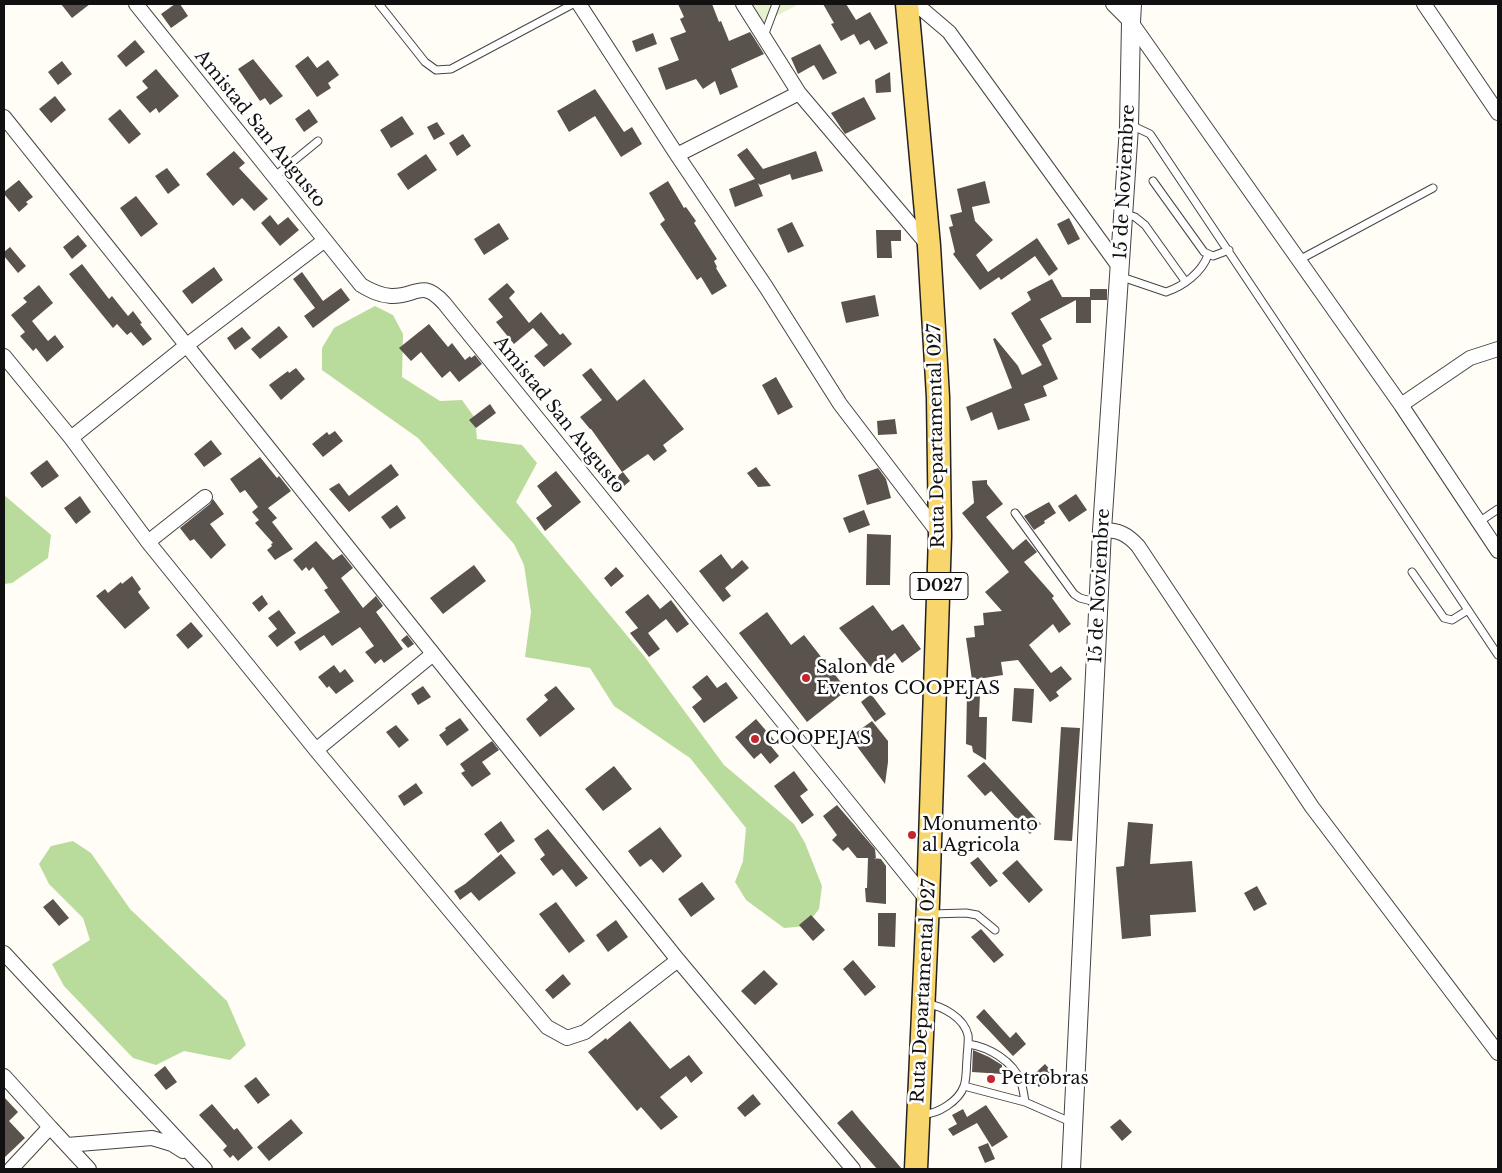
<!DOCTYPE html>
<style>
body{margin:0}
#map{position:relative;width:1502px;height:1173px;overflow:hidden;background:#fffdf5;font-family:"Libre Baskerville",serif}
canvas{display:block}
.frame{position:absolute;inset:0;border:5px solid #111;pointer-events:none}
</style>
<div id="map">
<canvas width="1502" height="1173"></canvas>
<div class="frame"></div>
</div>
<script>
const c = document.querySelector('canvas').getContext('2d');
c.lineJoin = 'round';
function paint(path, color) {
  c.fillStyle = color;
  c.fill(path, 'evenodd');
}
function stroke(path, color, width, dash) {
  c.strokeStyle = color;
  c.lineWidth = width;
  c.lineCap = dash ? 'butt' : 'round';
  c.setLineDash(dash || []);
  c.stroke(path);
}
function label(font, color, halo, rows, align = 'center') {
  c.font = font + ' "Libre Baskerville",serif';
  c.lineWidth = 5;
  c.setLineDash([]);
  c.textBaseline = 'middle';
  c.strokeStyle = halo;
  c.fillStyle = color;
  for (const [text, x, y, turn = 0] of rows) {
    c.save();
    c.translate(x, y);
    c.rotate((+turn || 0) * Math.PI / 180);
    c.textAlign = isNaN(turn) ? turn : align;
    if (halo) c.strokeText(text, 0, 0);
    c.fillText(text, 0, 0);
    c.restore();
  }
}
paint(new Path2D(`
 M375 306 393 315 403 334 402 377 440 401 462 400 475 418 477 439 522 445 537 463 516 502 644 656 724 765 794 824 805 843 822 886 819 909 806 926 784 928 746 900 735 882 743 861 746 828 690 758 614 706 590 668 525 657 531 612 524 565 514 544 418 438 322 370V348L334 328Z
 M4 495 51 535 48 558 12 583 4 584Z
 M73 841 91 853 130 909 227 1001 246 1045 230 1060 184 1051 156 1065 133 1058 64 986 52 964 90 940 83 918 49 884 39 864 51 846Z`), '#b9dc9c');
paint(new Path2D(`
 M753 4H799L763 23Z`), '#e6f2cf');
paint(new Path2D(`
 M61 4H90L72 18Z
 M175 4H180L188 16 171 28 161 14Z
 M678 4H712L719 22 721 21 729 41 750 32 754 38 764 54 731 69 738 87 720 95 715 81 703 89 696 79 666 90 658 68 679 60 670 38 686 32 680 19 684 17Z
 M823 4H846L856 20 870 12 888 43 875 50 869 40 860 45 854 34 841 41 831 24 834 23Z
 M653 33 657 44 636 52 632 41Z
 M135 40 145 52 126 67 117 56Z
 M820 44 837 73 823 80 814 65 798 74 791 58Z
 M308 56 317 68 328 60 339 75 328 83 331 88 317 97 295 66Z
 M253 59 283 96 270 105 265 98 260 101 238 69Z
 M62 61 72 74 58 85 48 72Z
 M156 69 179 96 159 113 156 108 150 113 136 97 148 88 142 81Z
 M890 72 891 92 876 93 875 80Z
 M595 89 624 132 632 127 642 144 621 157 595 116 569 132 557 111Z
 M55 96 66 110 51 123 39 109Z
 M864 97 876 119 845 134 831 113Z
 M120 109 141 134 129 144 108 119Z
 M309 109 318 122 304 132 295 119Z
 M402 116 414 134 391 148 380 130Z
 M437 122 445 134 434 140 427 127Z
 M463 134 471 146 457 156 449 143Z
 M747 148 763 169 816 151 823 171 792 180 790 174 760 185 758 183 763 196 735 207 729 189 755 179 737 155Z
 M234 151 245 163 239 168 268 199 254 211 242 198 233 206 206 174Z
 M426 154 437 170 408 190 397 174Z
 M167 168 180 185 168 194 155 176Z
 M19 180 33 197 26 202 28 204 19 212 4 194V192Z
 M668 181 684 208 686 207 696 221 694 223 717 259 714 261 717 267 716 268 727 286 712 295 701 277 697 280 660 224 665 220 649 193Z
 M985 181 990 203 972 207 975 221 993 240 976 255 988 272 1037 238 1058 269 1049 276 1035 256 1001 280 999 277 980 290 953 254 955 252 949 227 953 226 950 215 962 212 957 189Z
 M136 196 158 224 141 237 120 208Z
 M270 215 278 225 288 217 299 230 280 246 261 223Z
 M1069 218 1080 239 1068 245 1057 224Z
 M792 222 804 246 788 253 777 229Z
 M499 223 509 239 484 255 474 239Z
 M876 230H901V241H891L892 258H877Z
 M78 235 87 246 72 259 63 247Z
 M10 247 26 266 18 273 4 256V252Z
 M82 264 109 299 112 296 128 316 133 311 142 323 140 324 152 339 143 346 131 332 127 335 117 324 113 328 69 274Z
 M214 267 223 280 192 304 182 291Z
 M302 272 323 301 341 288 350 300 313 328 304 316 315 308 293 279Z
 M1052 279 1062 297H1090V289H1107V300H1091V323H1076V300L1040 319 1052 339 1042 345 1058 379 1043 386 1047 396 1024 404 1030 420 998 430 992 412 971 421 966 407 1012 388 993 339 995 338 1018 366 1022 375 1042 365 1011 313 1031 300 1027 292Z
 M507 283 515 292 509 298 529 323 541 312 560 335 563 333 572 344 544 367 534 356 548 345 533 328 514 344 496 322 503 317 488 299Z
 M39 285 53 303 32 321 48 341 55 335 64 347 47 362 36 348 33 351 20 336 25 332 11 315 27 302 23 298Z
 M875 295 879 316 846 323 841 302Z
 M429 324 448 347 452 343 465 360 470 356 471 358 475 355 482 364 459 382 450 371 442 378 421 352 411 361 399 348Z
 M279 326 288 337 260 359 251 349Z
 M242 327 251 338 235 350 227 338Z
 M296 368 305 379 281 400 269 385 288 371 289 373Z
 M591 368 617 401 644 379 684 429 663 445 667 451 654 461 648 454 622 472 591 429H590L580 417 602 400 582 375Z
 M776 377 793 407 778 415 762 385Z
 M490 404 496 413 476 428 469 420Z
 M895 419 897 434 878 435 877 421Z
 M335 431 343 441 323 457 312 444 327 432 329 435Z
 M211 440 222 454 204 467 194 454Z
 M260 457 277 478 279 476 291 491 268 508 277 518 272 522 293 549 275 560 267 550 272 546 271 544 273 543 255 523 259 520 252 512 258 507 245 490 240 493 230 479Z
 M47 460 59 476 42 488 30 473Z
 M391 464 399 475 349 512 329 489 339 483 349 496Z
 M756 467 771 486 758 487 747 473Z
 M878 468 886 479 891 498 867 505 858 475Z
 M556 471 581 502 545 531 536 518 552 506 537 486Z
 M623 472 630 481 618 491 611 481Z
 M987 480V484L1003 504 986 517 1013 550 1026 539 1037 552 1024 562 1054 596 1052 598 1071 624 1059 633 1053 624 1029 645 1051 673 1061 666 1072 679 1056 692 1059 696 1050 702 1018 660 1001 662 1003 675 972 680 966 638 975 637 974 626 984 625 983 613 1002 611 985 592 1009 572 962 513 974 503 972 481Z
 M1076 494 1087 510 1069 522 1058 506Z
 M80 496 91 512 76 524 64 508Z
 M213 499 224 514 210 524 226 545 211 559 194 539 190 541 180 528 210 504Z
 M1049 502 1056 513 1044 521 1045 523 1034 530 1024 516Z
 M397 505 406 518 390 529 381 517Z
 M864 510 870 525 849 533 843 518Z
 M867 534 891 535 890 585H866Z
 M316 541 333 560 342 554 353 568 341 578 363 608 376 596 383 606 376 612 403 649 384 663 381 659 375 664 365 652 374 646 360 627 332 646 324 635 300 651 294 642 340 612 324 590 328 588 313 567 309 571 306 567 302 571 293 560Z
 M721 554 732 569 742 560 749 568 725 588 731 596 723 602 699 571Z
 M474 565 486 581 443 614 430 598Z
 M616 567 624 576 611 587 604 578Z
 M132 576 141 589 138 592 150 608 125 629 96 596 105 589 108 593 121 582 122 584Z
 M648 594 660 609 671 600 689 624 677 633 666 619 648 633 660 649 649 657 630 633 638 628 625 612Z
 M262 595 268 604 259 612 252 603Z
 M873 605 892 631 903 624 921 649 902 663 895 653 874 671 839 628Z
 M279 610 296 633 277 647 268 636 277 629 268 618Z
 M767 612 791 645 804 635 847 690 807 722 739 633Z
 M191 622 203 636 188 649 176 635Z
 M407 635 414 644 408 648 401 640Z
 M334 665 340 673 345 669 354 681 336 694 329 686 327 688 318 677Z
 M707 675 717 688 726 682 738 698 704 723 692 707 702 699 692 687Z
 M423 686 431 697 418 705 411 694Z
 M556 686 575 709 540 737 526 719 548 700 544 695Z
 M1014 688 1034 689 1032 723 1012 721Z
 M871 694 886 714 875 722 861 702Z
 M967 694 980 695 979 717H987L986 760 973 752 972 746 966 744Z
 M460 718 469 730 447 746 439 735 446 730 445 728Z
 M756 719 775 741 770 745 779 756 770 764 761 753 754 759 735 737Z
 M872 721 888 741V762L885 784 850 737Z
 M396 725 409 740 399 748 386 732Z
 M1061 727 1080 728 1072 841 1054 840Z
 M492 741 499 750 482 762 491 774 472 787 461 773 465 771 460 764Z
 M984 762 1041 824 1030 834 991 791 985 796 967 776Z
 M614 766 632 789 603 811 585 789Z
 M794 771 808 790 800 796 814 815 802 824 774 786Z
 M416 783 423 793 404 806 398 796Z
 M837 805 875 849 876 859 874 858 881 859 886 866V904L866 902 865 888H867L868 858H857L848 847 843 851 832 840 837 835 823 816Z
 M501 821 515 841 498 853 484 834Z
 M1128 822 1153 824 1150 864 1192 861 1196 912 1150 915 1151 936 1122 939 1116 867 1124 866Z
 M660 827 682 856 663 873 651 859 640 867 628 851Z
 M548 829 588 878 576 887 562 869 553 876 540 859 545 855 534 839Z
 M501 854 516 873 479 901 471 892 460 900 454 891 465 884Z
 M978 857 998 881 990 887 970 863Z
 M1017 860 1043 890 1029 903 1002 873Z
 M702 882 715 899 691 917 678 899Z
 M1257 886 1267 904 1254 911 1244 893Z
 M53 899 69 918 59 926 43 907Z
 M556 902 585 941 569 953 539 914Z
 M878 913H896L895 947 878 946Z
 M811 915 825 930 813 941 799 925Z
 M616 920 628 937 608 952 596 935Z
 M981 929 1004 955 994 963 971 937Z
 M853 960 876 987 865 996 843 969Z
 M764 970 778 984 755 1005 741 991Z
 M563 974 571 984 553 999 545 990Z
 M984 1009 1010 1038 1016 1032 1026 1044 1013 1056 976 1017Z
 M630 1021 670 1069 689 1055 703 1073 691 1083 686 1076 660 1097 678 1117 661 1130 641 1107 637 1111 588 1052 606 1038 607 1040Z
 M973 1050 989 1057 1002 1065V1074L972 1072Z
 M1045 1064 1054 1074 1039 1087 1030 1078Z
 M165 1066 177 1082 166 1090 154 1075Z
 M256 1077 270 1095 258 1104 244 1086Z
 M753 1094 761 1104 745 1117 737 1108Z
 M4 1097 18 1112 9 1121 25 1138 4 1158Z
 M212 1104 234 1130 237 1128 253 1148 238 1161 233 1155 230 1158 223 1150 227 1146 199 1115Z
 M986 1105 1008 1137 992 1147 977 1123 953 1136 948 1129 957 1124 952 1115 963 1109 967 1117Z
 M852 1110 860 1120 902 1169H877L837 1123Z
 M291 1119 303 1133 269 1161 257 1147Z
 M1120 1119 1132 1132 1122 1141 1110 1127Z
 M988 1143 995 1159 985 1163 978 1147Z`), '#5a524d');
const service = new Path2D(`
 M379 4 425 62 436 70 451 69 573 4
 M764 36 776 4
 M1129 127H1135L1150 134 1498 655
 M274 177 318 141
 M1153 181 1204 252 1213 256 1229 250
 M1123 213 1135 217 1145 225 1185 281
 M1299 260 1433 188
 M1119 276 1166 292C1184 286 1202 272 1208 255
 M1015 513 1074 594 1080 598 1099 603
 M1479 522 1498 509
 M1412 572 1444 618 1452 620 1468 610
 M931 914 966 913 977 915 995 930
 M968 1044C989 1047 1013 1061 1021 1082 1023 1088 1024 1095 1025 1102
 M964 1086 1025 1102 1073 1123
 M922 1114C937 1115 959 1101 964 1086 967 1078 966 1067 967 1059 967 1051 969 1043 968 1035 964 1018 943 1006 927 1004`);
const minor = new Path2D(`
 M136 4 361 285C371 291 379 295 391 296 417 297 421 278 444 303L928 901
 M579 4 677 155 766 287 840 404 940 535
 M743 4 799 93 927 244
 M916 4 949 32 1120 268
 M1113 4 1131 22 1401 405 1498 551
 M1424 4 1498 113
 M4 117 678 960 853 1169
 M677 155 799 93
 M4 356 71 438 148 542 316 750 547 1027 567 1038 585 1032 678 960
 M1401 405 1470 358 1498 349
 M71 438 187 345 325 240
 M1102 530C1119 530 1127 534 1138 546L1312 807 1498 1053
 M148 542 205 497
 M316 750 433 654
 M4 953 205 1169
 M4 1076 50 1127 11 1169
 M50 1127 89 1169
 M67 1145 152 1138 172 1144 183 1151`);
const tertiary = new Path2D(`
 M1071 1169 1102 530 1129 127 1131 22 1132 4`);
const primary = new Path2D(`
 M907 4 929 246 938 397 940 536 928 902 916 1169`);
stroke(service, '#444', 9);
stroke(minor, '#444', 16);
stroke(tertiary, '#444', 20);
stroke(primary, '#222', 25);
stroke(service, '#fff', 7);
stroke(minor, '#fff', 14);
stroke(tertiary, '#fff', 18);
stroke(primary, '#f9d66b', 22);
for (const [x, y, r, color] of [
 [806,678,5,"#c4262e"],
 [755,739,5,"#c4262e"],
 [912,835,5,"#c4262e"],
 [991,1079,5,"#c4262e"]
]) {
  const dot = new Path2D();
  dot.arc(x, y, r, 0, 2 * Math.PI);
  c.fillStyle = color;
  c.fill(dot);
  stroke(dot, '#fff', 2);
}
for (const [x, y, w] of [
 [939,586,58]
]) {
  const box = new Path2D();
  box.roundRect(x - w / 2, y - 13.5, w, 27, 4);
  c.fillStyle = '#fff';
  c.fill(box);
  stroke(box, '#111', 1);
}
label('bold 16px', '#111', null, [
 ["D027",939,586]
]);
label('18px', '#111', '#fff', [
 ["Amistad San Augusto",260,129,51],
 ["15 de Noviembre",1125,182,-87],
 ["Amistad San Augusto",559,415,51],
 ["Ruta Departamental 027",937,436,-91],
 ["15 de Noviembre",1100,586,-87],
 ["Ruta Departamental 027",924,991,-87]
]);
label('18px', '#111', '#fff', [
 ["Salon de",816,668],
 ["Eventos COOPEJAS",816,689],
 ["COOPEJAS",765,739],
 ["Monumento",922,825],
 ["al Agricola",922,846],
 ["Petrobras",1001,1079]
], 'left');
</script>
